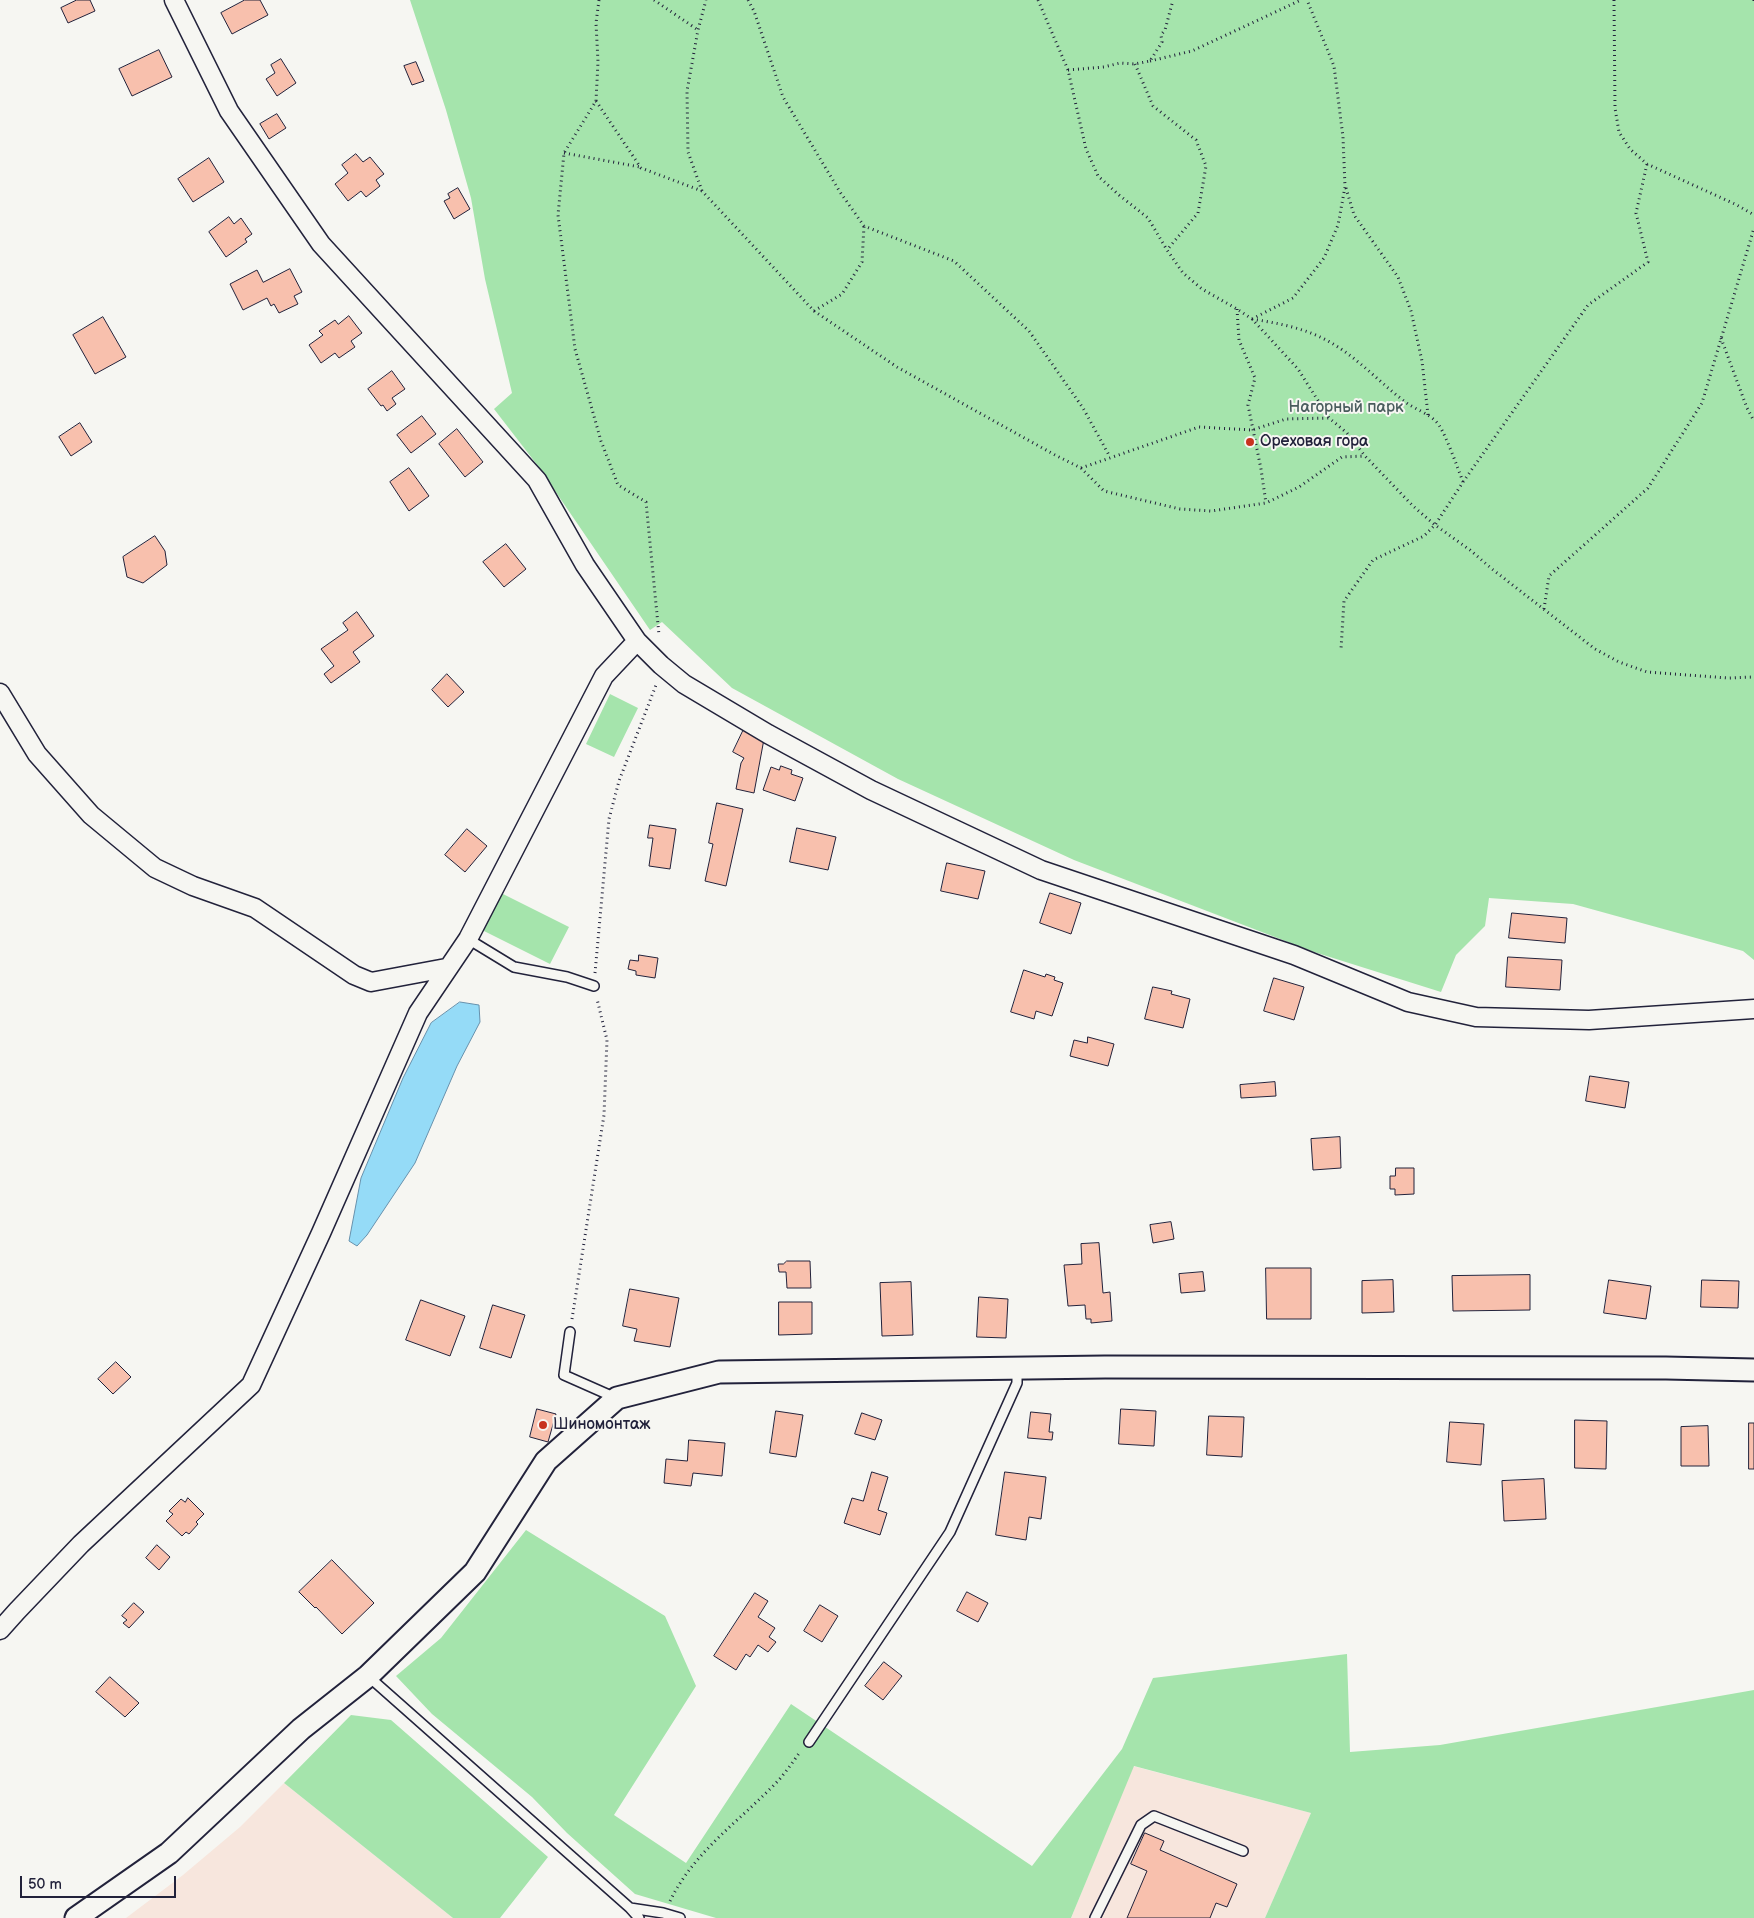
<!DOCTYPE html>
<meta charset="utf-8">
<style>
body{margin:0}
#map{position:relative;width:1754px;height:1918px;overflow:hidden;background:#f6f6f2;font-family:"Balsamiq Sans",sans-serif}
canvas{display:block}
.scale{position:absolute;left:20px;top:1876px;width:156px;height:22px;box-sizing:border-box;border:2px solid #22223b;border-top:0;padding-left:6px;font-size:15px;line-height:18px;white-space:nowrap;color:#22223b;-webkit-text-stroke:4px #f6f6f2;paint-order:stroke}
</style>
<div id="map">
<canvas width="1754" height="1918"></canvas>
<div class="scale">50 m</div>
</div>
<script>
const c = document.querySelector('canvas').getContext('2d');
c.lineJoin = 'round';
function paint(path, color) {
  c.fillStyle = color;
  c.fill(path, 'evenodd');
}
function stroke(path, color, width, dash) {
  c.strokeStyle = color;
  c.lineWidth = width;
  c.lineCap = dash ? 'butt' : 'round';
  c.setLineDash(dash || []);
  c.stroke(path);
}
function label(font, color, halo, rows, align = 'center') {
  c.font = font + ' "Balsamiq Sans",sans-serif';
  c.lineWidth = 4;
  c.setLineDash([]);
  c.textBaseline = 'middle';
  c.strokeStyle = halo;
  c.fillStyle = color;
  for (const [text, x, y, turn = 0] of rows) {
    c.save();
    c.translate(x, y);
    c.rotate((+turn || 0) * Math.PI / 180);
    c.textAlign = isNaN(turn) ? turn : align;
    if (halo) c.strokeText(text, 0, 0);
    c.fillText(text, 0, 0);
    c.restore();
  }
}
paint(new Path2D(`
 M1133 1766 1311 1813 1265 1918H1071Z
 M284 1783 453 1918H126L183 1875 240 1827Z`), '#f7e6dd');
paint(new Path2D(`
 M410 0H1754V960L1743 951 1573 904 1489 898 1485 926 1456 955 1441 992 1314 952 1074 860 898 779 732 688 662 622 650 630 538 466 494 409 512 393 485 279 471 198 446 110Z
 M610 694 638 708 614 757 586 744Z
 M501 893 569 927 550 964 482 930Z
 M526 1530 665 1616 696 1686 614 1815 686 1863 791 1704 1032 1866 1122 1749 1153 1678 1347 1654 1350 1752 1440 1745 1754 1690V1918H1265L1311 1813 1134 1766 1071 1918H716L635 1894 567 1833 532 1797 432 1714 396 1676 441 1638Z
 M351 1715 391 1720 548 1857 500 1918H453L284 1783Z`), '#a5e4ac');
const water = new Path2D(`
 M460 1002 479 1005 480 1022 457 1066 415 1163 367 1235 357 1246 349 1241 361 1178 403 1078 431 1023Z`);
paint(water, '#95dbf7');
stroke(water, '#6791ac', 1);
const building = new Path2D(`
 M77 0H90L95 11 68 23 61 8Z
 M245 0H260L268 15 232 34 221 13Z
 M159 50 172 77 132 96 119 69Z
 M281 59 296 83 277 96 266 79 275 73 271 65Z
 M416 62 424 81 412 85 404 66Z
 M277 114 286 128 269 139 260 124Z
 M356 154 363 162 370 157 384 174 376 180 380 186 366 197 361 191 348 201 335 184 348 173 342 165Z
 M209 158 224 182 193 202 178 179Z
 M458 188 470 209 454 219 444 201 450 198 448 194Z
 M229 217 234 224 241 218 252 234 245 239 247 242 226 257 209 232Z
 M290 269 302 292 294 296 298 304 279 313 274 304 271 306 267 298 243 310 230 284 257 270 263 282Z
 M349 316 362 333 351 341 355 347 339 358 335 353 321 363 309 345 323 335 319 331 335 320 338 324Z
 M103 317 126 357 95 374 73 335Z
 M392 371 405 389 392 398 396 404 387 411 383 405 381 406 368 389Z
 M422 416 436 434 411 453 397 435Z
 M80 423 92 442 71 456 59 437Z
 M457 429 483 462 465 477 439 444Z
 M409 468 429 496 409 511 390 482Z
 M155 536 165 551 167 565 143 583 127 577 123 557Z
 M506 544 526 569 504 587 483 562Z
 M357 612 374 636 353 652 360 662 331 683 324 674 334 666 321 649 348 630 343 623Z
 M447 674 464 692 448 707 432 690Z
 M744 729 764 739 754 793 736 789 741 763 744 758 733 752Z
 M781 766 792 770 791 774 803 778 795 801 763 790 771 767 779 770Z
 M717 803 743 809 726 886 705 881 713 844 709 843Z
 M650 825 676 829 670 869 649 866 653 838H648Z
 M797 828 836 837 828 870 790 862Z
 M467 829 487 846 465 872 445 855Z
 M947 863 985 871 978 899 941 891Z
 M1050 893 1081 903 1071 934 1040 923Z
 M1512 913 1567 918 1565 943 1509 938Z
 M639 955 658 958 655 978 636 975V971L628 969 630 960 638 961Z
 M1508 957 1562 960 1560 990 1506 987Z
 M1024 970 1045 977 1046 974 1055 977 1054 980 1063 983 1052 1016 1036 1011 1034 1019 1011 1012Z
 M1274 978 1304 987 1294 1020 1264 1011Z
 M1153 987 1172 991 1171 994 1190 999 1183 1028 1145 1019Z
 M1088 1037 1114 1044 1108 1066 1070 1056 1074 1040 1087 1043Z
 M1590 1076 1629 1082 1625 1108 1586 1101Z
 M1275 1082 1276 1096 1241 1098 1240 1085Z
 M1340 1137 1341 1168 1313 1170 1311 1139Z
 M1396 1168H1414V1194L1395 1195V1189H1390V1176H1395Z
 M1171 1222 1174 1239 1153 1243 1150 1225Z
 M1099 1243 1103 1293 1110 1292 1112 1321 1091 1323V1319H1086L1085 1305 1068 1306 1064 1265 1082 1264 1081 1244Z
 M787 1261H810L811 1288H787L786 1272H779L778 1264H783Z
 M1266 1268H1311V1319H1267Z
 M1203 1272 1205 1291 1181 1293 1179 1274Z
 M1530 1275V1310L1453 1311 1452 1276Z
 M1393 1280 1394 1312 1362 1313V1281Z
 M1609 1280 1651 1286 1646 1319 1604 1313Z
 M1702 1280 1739 1281 1738 1308 1701 1307Z
 M911 1282 913 1335 882 1336 880 1283Z
 M630 1289 679 1298 670 1347 634 1341 637 1329 623 1326Z
 M979 1297 1008 1299 1006 1338 977 1337Z
 M421 1300 465 1316 450 1356 406 1340Z
 M779 1302H812V1334L779 1335Z
 M493 1305 525 1315 511 1358 480 1348Z
 M116 1362 131 1377 113 1394 98 1379Z
 M537 1409 556 1414 548 1442 530 1437Z
 M1121 1409 1156 1411 1154 1446 1119 1444Z
 M776 1411 803 1415 796 1457 770 1453Z
 M1031 1412 1051 1414 1049 1432H1053L1052 1440 1028 1438Z
 M862 1413 882 1420 875 1440 855 1434Z
 M1209 1416 1244 1417 1242 1457 1207 1455Z
 M1575 1420 1607 1421 1606 1469 1575 1468Z
 M1450 1422 1484 1424 1481 1465 1447 1462Z
 M1749 1423H1754V1469H1749Z
 M1708 1426 1709 1466H1681V1427Z
 M689 1440 725 1443 722 1476 693 1473 691 1486 664 1483 666 1459 687 1461Z
 M872 1472 888 1477 878 1510 887 1513 880 1535 844 1523 852 1498 863 1501Z
 M1005 1472 1046 1477 1041 1519 1029 1517 1026 1540 996 1535Z
 M1544 1479 1546 1519 1504 1521 1502 1481Z
 M188 1498 204 1514 196 1522 198 1524 189 1534 186 1532 182 1536 166 1521 173 1514 169 1511 181 1499 185 1502Z
 M157 1545 170 1557 159 1570 146 1558Z
 M332 1560 374 1603 342 1634 316 1607 315 1608 299 1592Z
 M967 1592 988 1603 978 1622 957 1611Z
 M755 1593 768 1601 758 1617 775 1628 769 1637 776 1642 768 1652 758 1645 750 1657 746 1654 736 1670 714 1656Z
 M134 1603 144 1612 129 1628 123 1623 127 1620 122 1616Z
 M820 1605 838 1616 822 1642 804 1631Z
 M884 1662 902 1676 883 1700 865 1686Z
 M110 1677 139 1703 125 1717 96 1692Z
 M1145 1833 1164 1841 1160 1850 1237 1884 1227 1907 1216 1903 1210 1918H1127L1147 1871 1131 1864Z`);
paint(building, '#f8c0ad');
stroke(building, '#22223b', 1);
const service = new Path2D(`
 M468 939 514 967 567 977 594 986
 M570 1332 564 1375 616 1398
 M368 1676 630 1908 639 1918
 M809 1742 950 1532 1017 1383V1369
 M630 1908 663 1913 680 1918
 M1095 1918 1141 1825 1154 1816 1243 1851`);
const minor = new Path2D(`
 M174 0 229 111 321 244 537 480 585 565 637 641 661 665 684 684 768 734 871 790 1041 870 1294 955 1408 1002 1476 1017 1589 1020 1754 1009
 M0 693 37 754 91 815 155 868 193 886 255 908 354 975 371 982 446 968
 M0 1630 17 1611 81 1544 251 1385 321 1233 418 1013 468 939 604 676 637 641`);
const tertiary = new Path2D(`
 M76 1918 169 1853 301 1729 368 1676 475 1572 546 1461 617 1398 719 1372 1105 1367 1666 1368 1754 1370`);
stroke(service, '#22223b', 12);
stroke(minor, '#22223b', 21);
stroke(tertiary, '#22223b', 25);
stroke(new Path2D(`
 M599 0 596 23 598 62 596 101 564 153 558 215 575 349 601 441 618 485 646 502 659 635
 M654 0 698 30
 M748 0 754 11 783 97 840 192 864 226 954 261 1029 331 1083 408 1110 457
 M1038 0 1068 70 1086 149 1098 176 1119 195 1148 218 1167 250 1183 273 1202 289 1237 309 1252 319 1298 369 1329 418 1347 433 1365 456 1413 506 1435 525 1470 550 1492 569 1595 649 1619 662 1647 672 1728 678 1754 677
 M1614 0 1615 108 1619 132 1630 149 1647 164 1737 205 1754 215
 M1754 0V3
 M1150 61 1192 51 1301 0
 M1135 64 1153 106 1196 140 1206 166 1198 213 1167 250
 M1068 70 1104 67 1120 63 1135 64 1150 61 1162 42 1161 35 1165 30 1173 0
 M596 101 641 168 702 191 814 311 897 367 1055 455 1081 468 1104 491 1180 509 1211 511 1266 503 1299 487 1342 457 1365 456
 M564 153 640 167
 M1346 188 1354 215 1398 277 1411 311 1422 361 1428 415
 M702 191 688 152 687 91 698 30 706 0
 M1237 309 1239 340 1255 378 1248 405 1261 469 1266 503
 M814 311 842 294 862 262 864 226
 M1252 319C1277 323 1304 328 1326 340 1355 355 1378 381 1404 401 1415 410 1430 413 1439 425 1447 438 1457 466 1463 482L1435 525 1424 536 1373 560 1344 601 1341 649
 M1252 319 1293 298 1324 258 1338 225 1345 187 1343 137 1334 66 1307 0
 M1721 338 1747 408 1754 421
 M1081 468 1199 427 1252 430 1286 419 1329 418
 M1463 482 1588 305 1648 262 1636 213 1647 164
 M1544 609 1549 576 1648 488 1702 403 1754 228
 M595 973 609 819 619 781 656 685
 M572 1319 604 1115 607 1040 597 999
 M670 1901C694 1852 737 1823 774 1785 784 1775 792 1763 800 1752`), '#22223b', 3, [1, 4]);
stroke(service, '#f6f6f2', 9);
stroke(minor, '#f6f6f2', 18);
stroke(tertiary, '#f6f6f2', 21);
for (const [x, y, r, color] of [
 [1250,442,5,"#c8321e"],
 [543,1425,5,"#c8321e"]
]) {
  const dot = new Path2D();
  dot.arc(x, y, r, 0, 2 * Math.PI);
  c.fillStyle = color;
  c.fill(dot);
  stroke(dot, '#f6f6f2', 2);
}
label('16px', '#495c5d', '#f6f6f2', [
 ["Нагорный парк",1346,408]
]);
label('16px', '#22223b', '#f6f6f2', [
 ["Ореховая гора",1260,442],
 ["Шиномонтаж",553,1425]
], 'left');
</script>
